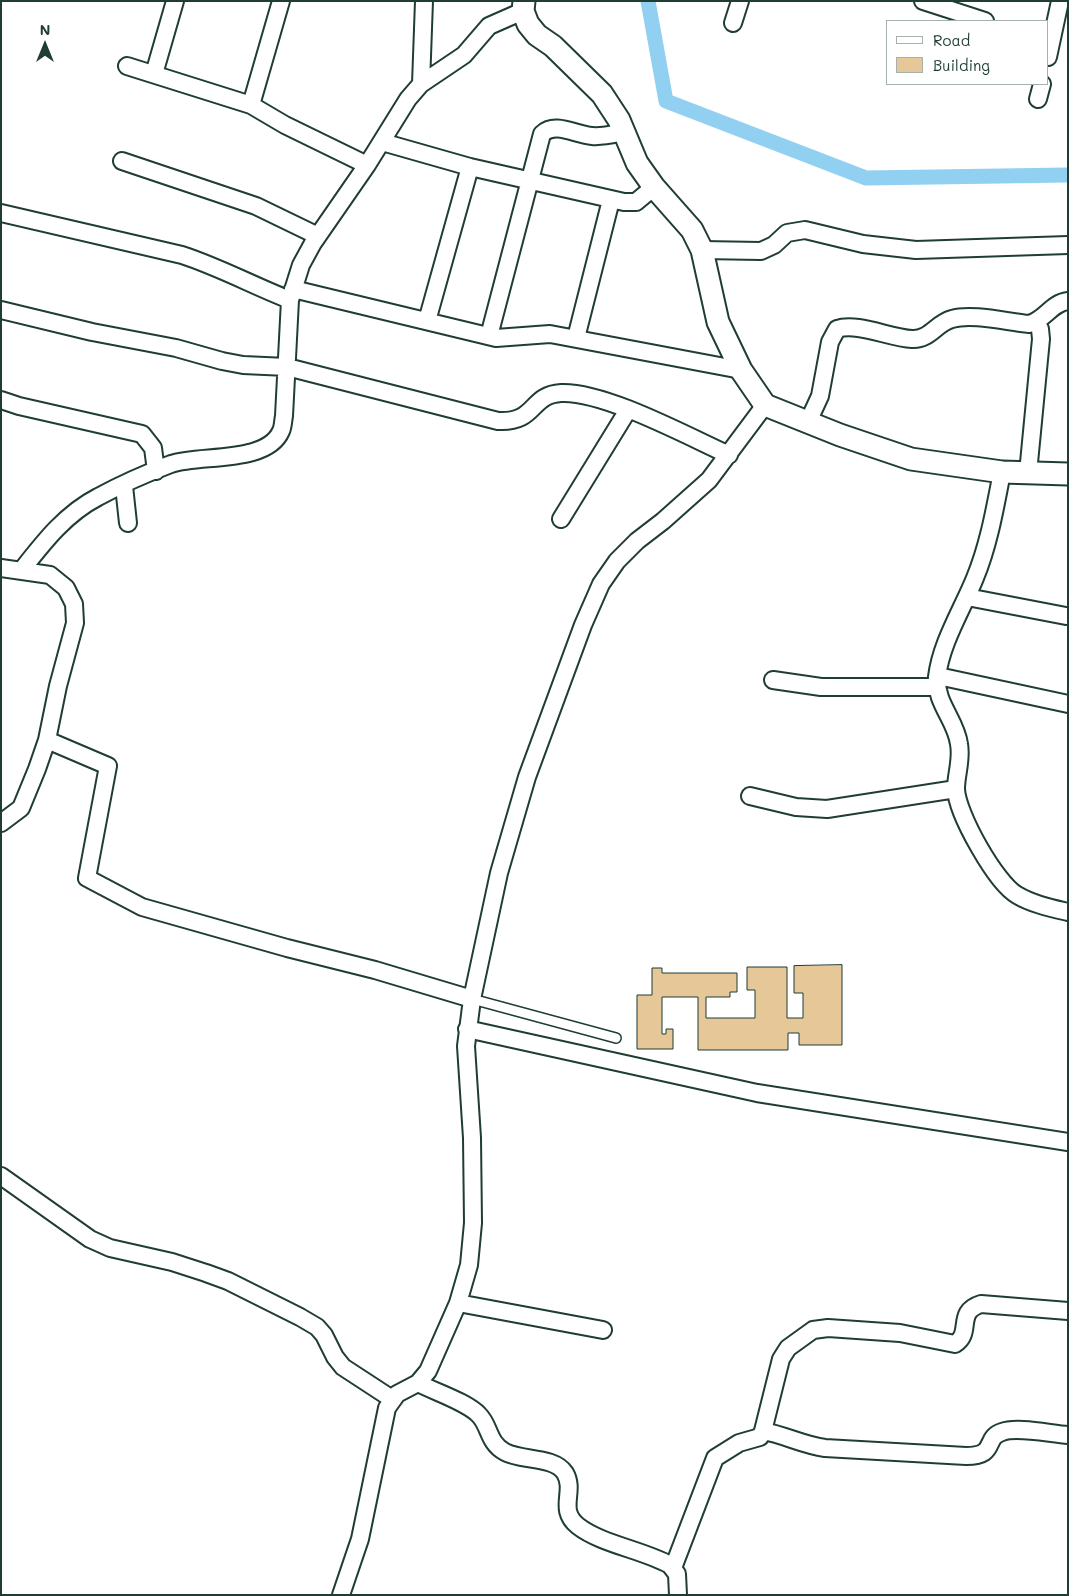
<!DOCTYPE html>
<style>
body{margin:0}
#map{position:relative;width:1069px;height:1596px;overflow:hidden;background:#fff;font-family:Mali,sans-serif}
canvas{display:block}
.frame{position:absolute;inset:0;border:2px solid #1f3d34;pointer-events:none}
.legend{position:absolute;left:886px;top:20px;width:162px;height:65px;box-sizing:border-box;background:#fff;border:1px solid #a5b1ae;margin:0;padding:6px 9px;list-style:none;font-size:15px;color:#1f3d34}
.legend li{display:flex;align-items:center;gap:10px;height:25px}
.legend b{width:25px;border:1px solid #a5b1ae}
.north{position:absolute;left:20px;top:20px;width:50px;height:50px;-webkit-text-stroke:4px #fff;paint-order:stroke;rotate:0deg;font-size:14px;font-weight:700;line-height:20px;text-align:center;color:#1f3d34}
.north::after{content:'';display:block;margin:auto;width:18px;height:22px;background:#1f3d34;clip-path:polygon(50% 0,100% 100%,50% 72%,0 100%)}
</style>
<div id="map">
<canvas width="1069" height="1596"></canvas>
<div class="frame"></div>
<ul class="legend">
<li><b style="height:6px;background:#fff"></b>Road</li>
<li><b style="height:14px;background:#e5c798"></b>Building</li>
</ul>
<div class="north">N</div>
</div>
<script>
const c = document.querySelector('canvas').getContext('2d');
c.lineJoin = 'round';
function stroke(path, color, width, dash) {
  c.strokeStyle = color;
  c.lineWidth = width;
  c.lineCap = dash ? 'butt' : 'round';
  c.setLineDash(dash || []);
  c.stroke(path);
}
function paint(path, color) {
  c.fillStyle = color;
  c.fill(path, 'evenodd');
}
stroke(new Path2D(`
 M648 1 666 101 866 178 1068 175`), '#92d0f2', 15);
const building = new Path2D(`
 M842 965V1045H799V1033H788V1050H698V997H662V1034H666V1029H673V1049H637V995H652V968H662V973H737V992H730V997H706V1018H755V990H747V967H787V1018H803V993H794V966Z`);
paint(building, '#e5c798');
stroke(building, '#1f3d34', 1);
const service = new Path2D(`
 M472 999 616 1038`);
const minor = new Path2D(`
 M923 1 985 21
 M733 23 740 1
 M1048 57 1060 1
 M127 66 251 105 285 125 367 165
 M154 74 175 1
 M421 84 424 1
 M1038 99 1042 84
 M251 105 281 1
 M382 142 470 167 624 202H636L654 187
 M122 161 256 206 318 236
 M1 213 182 255C219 267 254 286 290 300
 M702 250 761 251 774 245 787 233 805 230 863 244 916 250 1068 245
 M293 289 496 338 550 334 741 370
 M1 310 92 332 176 348 222 361 243 365 287 367 498 421C537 423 529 395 561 393 604 391 687 436 729 455
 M427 321 470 167
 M489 336 542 134C555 121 576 135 592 136 603 137 614 134 624 132
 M576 338 611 200
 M1 400 19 406 142 434 153 448 156 471
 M808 422 820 396 830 342 837 329C857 322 890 338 912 339 930 340 936 323 952 319 972 313 1007 322 1029 324 1045 320 1051 303 1068 301
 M1002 472C995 508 989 544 975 578 962 610 941 643 937 677 935 703 956 720 959 744 962 760 956 774 956 789 957 814 996 883 1017 895 1032 904 1051 908 1068 912
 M1028 473 1041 339 1040 329 1036 322
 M124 486 128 523
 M561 519 628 410
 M1 568 50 575 66 588 74 604 75 623 58 686 47 740 37 769 21 808 1 823
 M21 571C43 543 65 514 98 497 120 485 147 473 171 464 200 454 267 464 281 431 283 427 283 421 284 416L290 300 301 265 313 243 367 165 408 99 421 84 464 55 489 26 523 11
 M967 597 1066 616
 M938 676 1068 704
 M773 680 821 687H937
 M47 740 108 766 87 878 142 907 287 948 375 970 472 999
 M750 796 796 807 827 809 956 789
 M467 1029 757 1093 1068 1142
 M1 1176 90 1239 110 1248 172 1262 206 1273 228 1281 300 1317 317 1327 324 1335 335 1357 343 1367 392 1399
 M458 1303 603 1330
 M418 1383C435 1392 467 1402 479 1415 490 1426 488 1443 505 1452 521 1461 554 1456 565 1473 576 1492 557 1509 578 1526 601 1544 643 1550 670 1565L677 1574 678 1595
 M763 1431C785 1435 803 1445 825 1448L966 1456C998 1456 983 1438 1002 1432 1017 1426 1051 1434 1068 1435
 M673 1568 715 1458 739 1443 760 1437 763 1431 781 1359 788 1348 813 1330 828 1328 900 1333 955 1344C973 1333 955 1312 981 1304L1068 1311
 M341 1595 360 1539 387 1408 397 1394 418 1383 428 1371 458 1303 469 1265 473 1223 472 1138 466 1046 472 999 499 873 527 777 583 625 601 584 617 561 637 541 663 521 709 480 765 405`);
const tertiary = new Path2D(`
 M524 1 523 11 528 24 537 35 553 46 602 94 619 120 637 163 654 187 692 230 702 250 718 322 741 370 765 405 840 435 911 459 1002 472 1068 474`);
stroke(service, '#1f3d34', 12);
stroke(minor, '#1f3d34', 20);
stroke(tertiary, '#1f3d34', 25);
stroke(service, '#fff', 9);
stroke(minor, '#fff', 16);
stroke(tertiary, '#fff', 21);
</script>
